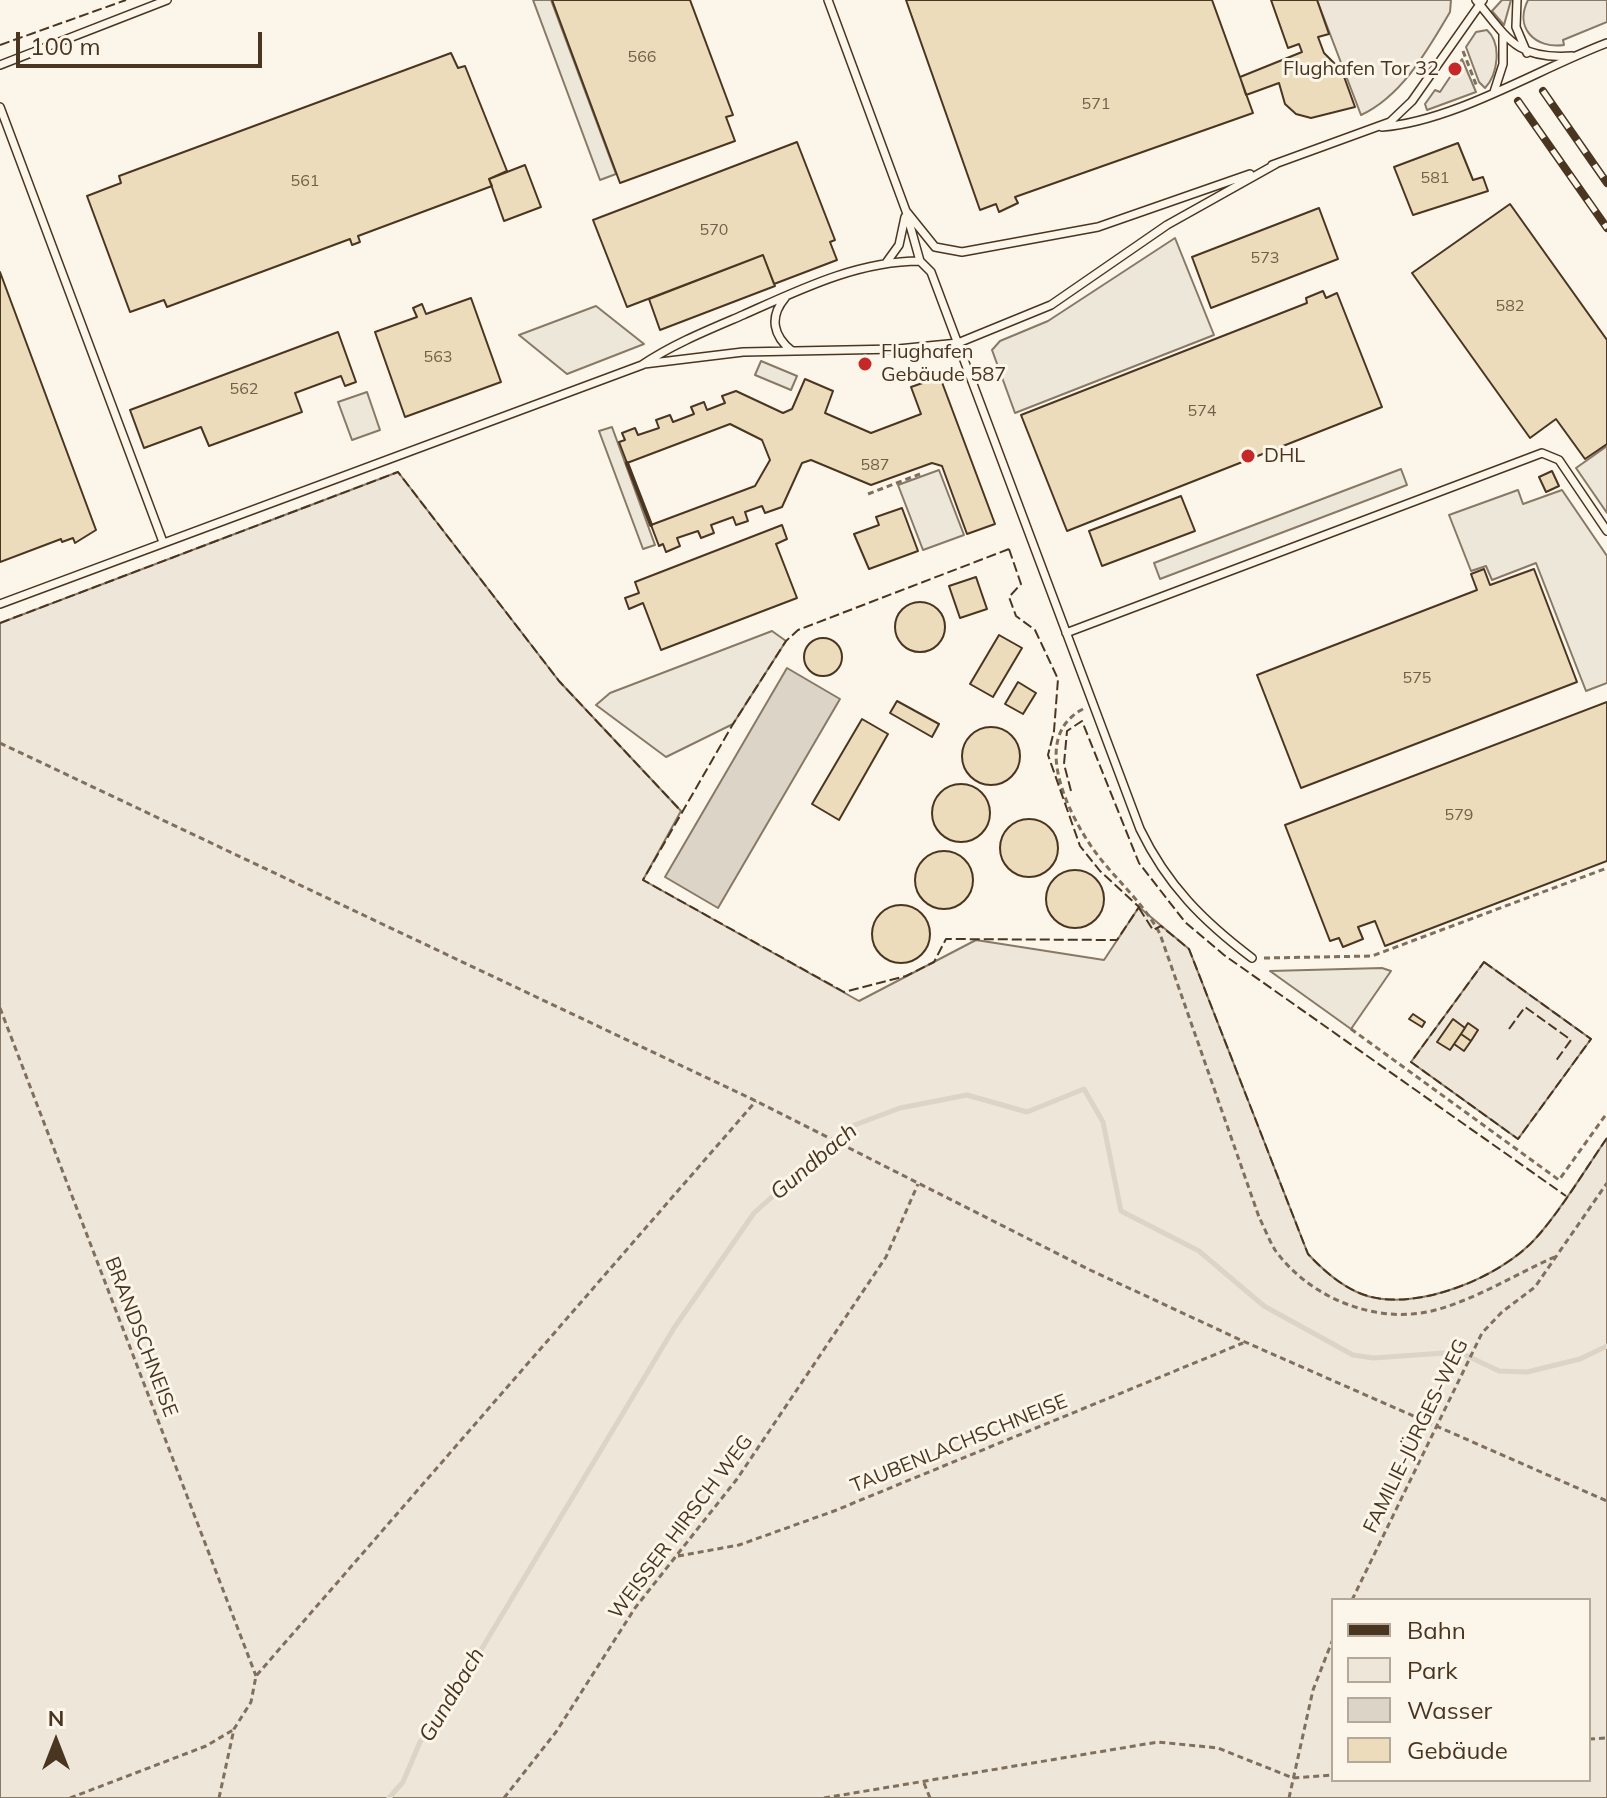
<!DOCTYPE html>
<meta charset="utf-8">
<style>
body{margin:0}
#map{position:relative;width:1607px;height:1798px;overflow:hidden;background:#fbf6e9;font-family:Mulish,sans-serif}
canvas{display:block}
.legend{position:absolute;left:1331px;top:1598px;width:260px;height:184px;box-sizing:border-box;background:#fbf6e9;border:2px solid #b4a999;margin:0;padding:10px 14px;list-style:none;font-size:24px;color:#4a3520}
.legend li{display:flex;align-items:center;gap:16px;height:40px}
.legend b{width:40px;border:2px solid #b4a999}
.north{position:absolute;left:16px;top:1702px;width:80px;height:80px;-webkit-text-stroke:6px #fbf6e9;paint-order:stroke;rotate:0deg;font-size:22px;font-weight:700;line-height:32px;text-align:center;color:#4a3520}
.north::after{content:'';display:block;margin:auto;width:28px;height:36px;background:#4a3520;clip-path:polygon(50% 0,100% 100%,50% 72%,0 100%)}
.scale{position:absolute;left:16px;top:32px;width:246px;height:36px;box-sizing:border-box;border:4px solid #4a3520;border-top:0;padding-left:10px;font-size:24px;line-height:28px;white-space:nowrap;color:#4a3520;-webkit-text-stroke:6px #fbf6e9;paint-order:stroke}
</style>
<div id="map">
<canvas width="1607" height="1798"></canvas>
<ul class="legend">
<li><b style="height:10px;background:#4a3520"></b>Bahn</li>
<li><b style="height:22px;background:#ede6d9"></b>Park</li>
<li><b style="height:22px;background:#dcd4c6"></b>Wasser</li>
<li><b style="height:22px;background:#ecdcbc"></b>Gebäude</li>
</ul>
<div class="north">N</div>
<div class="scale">100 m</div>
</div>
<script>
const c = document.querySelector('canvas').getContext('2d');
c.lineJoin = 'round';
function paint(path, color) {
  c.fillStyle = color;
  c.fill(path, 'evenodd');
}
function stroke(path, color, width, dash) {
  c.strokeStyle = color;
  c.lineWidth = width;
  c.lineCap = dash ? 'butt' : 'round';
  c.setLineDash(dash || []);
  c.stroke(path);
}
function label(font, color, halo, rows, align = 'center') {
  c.font = font + ' Mulish,sans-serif';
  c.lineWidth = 6;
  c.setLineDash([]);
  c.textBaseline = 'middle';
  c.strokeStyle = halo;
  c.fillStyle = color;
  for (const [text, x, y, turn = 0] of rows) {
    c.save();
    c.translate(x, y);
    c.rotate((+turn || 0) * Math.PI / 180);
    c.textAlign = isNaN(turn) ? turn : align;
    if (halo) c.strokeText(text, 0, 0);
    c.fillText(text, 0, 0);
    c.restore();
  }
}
const green = new Path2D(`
 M1317 0H1451L1450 12C1427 51 1402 96 1361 115Z
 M1502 0H1511L1504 25 1492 11Z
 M1528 0H1607V22L1563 40 1564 45C1535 49 1514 28 1528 0Z
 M1487 30C1502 44 1498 74 1485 88L1479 82 1466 47 1476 32Z
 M1462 59 1476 92 1427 110 1425 104 1435 90 1440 92Z
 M398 472 559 681 681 811 643 880 859 1001 976 940 1104 960 1139 907 1189 949 1308 1254C1324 1271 1344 1289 1367 1296 1419 1311 1501 1277 1536 1238 1562 1209 1584 1171 1607 1138V1798H0V623ZM1333 1600H1589V1780H1333Z
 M1484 962 1591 1039 1518 1139 1411 1062Z`);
paint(green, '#ede6d9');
stroke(green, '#887966', 2);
const parking = new Path2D(`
 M533 0H551L616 174 600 180Z
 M1175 238 1214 335 1015 413 992 350 1000 341 1048 321Z
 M596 306 644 344 567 374 519 335Z
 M761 361 797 376 791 390 755 375Z
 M367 392 380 430 352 440 338 402Z
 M612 427 655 545 643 549 599 431Z
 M1607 446V513L1576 468Z
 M1401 469 1407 485 1160 579 1154 563Z
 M939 470 964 535 923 550 898 485Z
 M1518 490 1523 504 1562 490 1607 556V683L1586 691 1536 563 1492 580 1486 566 1471 571 1449 515Z
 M772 631 786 641 733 724 666 757 596 705 610 693Z
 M1382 968 1391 971 1351 1029 1270 971Z`);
paint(parking, '#ede7d9');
stroke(parking, '#887966', 2);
const water = new Path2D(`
 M787 668 840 699 718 908 665 877Z`);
paint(water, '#dcd4c6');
stroke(water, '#887966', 2);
stroke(new Path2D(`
 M389 1798 403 1782 420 1742 448 1705 674 1328 754 1213 852 1126 900 1108 967 1095 1027 1112 1084 1089 1103 1122 1121 1211 1199 1251 1264 1306 1353 1355 1373 1358 1459 1352 1499 1371 1527 1372 1580 1359 1607 1346`), '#dcd4c6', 5);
const building = new Path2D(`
 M552 0H690L733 115 726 117 735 141 620 183Z
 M906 0H1212L1253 113 1015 197 1018 203 999 212 996 204 980 210Z
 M1271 0H1317L1329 34 1318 37 1324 53 1342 71 1355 107 1311 118 1296 114 1285 104 1279 83 1246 95 1240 77 1302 52 1299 44 1288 48Z
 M451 53 458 68 465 66 507 171 489 179 492 186 358 236 360 242 352 245 350 239 167 307 164 300 130 312 87 196 121 183 119 176Z
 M797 142 835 240 830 242 837 260 774 284 763 255 627 307 593 220Z
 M1458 143 1473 180 1483 177 1488 191 1413 215 1394 167Z
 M525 165 541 207 504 221 489 179Z
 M1510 204 1607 340V444L1585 459 1556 419 1530 438 1412 273Z
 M1319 208 1338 259 1211 308 1192 257Z
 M763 255 775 286 660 330 649 299Z
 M0 272 96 530 75 543 73 538 62 542 61 539 0 562Z
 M1323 291 1326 298 1337 293 1382 407 1067 531 1021 415 1307 303 1306 298Z
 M471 298 501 382 405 417 375 332 417 317 413 308 422 304 426 314Z
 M338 332 356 382 345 386 341 376 295 393 302 412 209 446 201 427 144 448 130 410Z
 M940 377 995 524 967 534 942 466 932 463 871 485 811 460 802 463 782 507 765 513 762 506 745 512 748 521 736 525 733 517 711 525 714 533 701 538 698 531 677 538 680 546 666 552 663 544 659 546 651 525 755 486 770 460 762 440 730 424 627 463 619 442 625 440 622 433 635 428 638 435 659 428 656 420 670 415 673 422 694 414 691 407 704 402 707 410 725 403 722 396 736 391 783 413 792 409 805 379 833 391 825 413 871 433 921 414 911 387Z
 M1552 471 1559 486 1546 492 1539 477Z
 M1181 496 1195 531 1102 566 1089 531Z
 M902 508 918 551 869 569 854 534 879 525 876 517Z
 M782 525 787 539 776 544 797 598 661 650 643 603 629 609 625 598 639 593 635 582Z
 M1484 569 1490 585 1534 569 1577 682 1301 788 1257 675 1477 590 1471 574Z
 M976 577 987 609 960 618 949 586Z
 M895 627a25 25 0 1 1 50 0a25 25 0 1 1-50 0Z
 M999 635 1022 648 993 697 970 684Z
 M804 657a19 19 0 1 1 38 0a19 19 0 1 1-38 0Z
 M1018 682 1036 693 1023 714 1005 704Z
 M897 701 939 724 932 737 890 713Z
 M1607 702V861L1385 946 1375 921 1358 927 1363 939 1343 947 1339 938 1330 941 1285 825Z
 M862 719 888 734 839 820 812 804Z
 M962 756a29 29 0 1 1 58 0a29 29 0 1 1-58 0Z
 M932 813a29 29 0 1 1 58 0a29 29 0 1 1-58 0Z
 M1000 848a29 29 0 1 1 58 0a29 29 0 1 1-58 0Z
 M915 880a29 29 0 1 1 58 0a29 29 0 1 1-58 0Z
 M1046 899a29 29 0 1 1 58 0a29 29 0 1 1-58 0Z
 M872 934a29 29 0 1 1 58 0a29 29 0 1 1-58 0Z
 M1413 1014 1425 1022 1422 1027 1409 1019Z
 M1453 1019 1465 1028 1450 1050 1437 1042Z
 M1468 1023 1478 1030 1471 1041 1461 1034Z
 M1461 1034 1471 1041 1464 1051 1454 1044Z`);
paint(building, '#ecdcbc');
stroke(building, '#4a3520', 2);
const lane = new Path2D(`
 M828 0 906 211 920 261
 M1476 0C1508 39 1517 60 1572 56
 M1517 0 1516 27 1527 53
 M0 65 167 0
 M1494 92 1503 64V35
 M0 107 163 542
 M1382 127C1455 121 1538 69 1607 43
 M1272 165 1390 122 1412 101 1483 0
 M906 211 935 247 962 252 1098 227 1250 174
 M886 263 899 245 905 217
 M785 298C769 317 773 336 792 351
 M644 364 743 352 898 349 958 343 1051 305 1167 225 1276 164
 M0 604 642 365C673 344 708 330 743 315 799 290 857 261 920 261L931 272 1140 829C1167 885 1203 921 1252 958
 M1066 633 1542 453 1559 460 1607 531`);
stroke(lane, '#4a3520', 10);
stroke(new Path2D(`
 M1463 51 1477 87
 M868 494 920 474
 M1083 709C1031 736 1066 809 1091 846 1112 877 1142 900 1160 934L1259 1217C1264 1227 1269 1240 1275 1250 1308 1296 1371 1323 1427 1312 1473 1302 1515 1274 1557 1256
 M0 743 756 1101 1090 1270 1245 1342 1607 1501
 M1264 958 1372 956 1607 868
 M0 1008 256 1676
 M1351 1029 1559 1180 1607 1113
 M678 1556 739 1545 834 1511 1243 1343
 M1352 1600 1482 1333 1502 1312 1535 1287 1607 1183
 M1589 1739 1607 1738
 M924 1783 930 1798
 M70 1798 206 1746 233 1730
 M219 1798 234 1729 251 1702 256 1676 756 1101
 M504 1798 556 1732 635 1608 737 1479 886 1257 918 1184
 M824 1798 1158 1742 1218 1748 1293 1778 1333 1775
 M1289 1798 1313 1690 1333 1639`), '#7f6f5c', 3, [6, 4]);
stroke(lane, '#fbf6e9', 7);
const rail = new Path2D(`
 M1543 91 1607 183
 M1518 101 1607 228`);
stroke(rail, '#4a3520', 8);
stroke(rail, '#fbf6e9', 5, [15]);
stroke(new Path2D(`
 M0 45 126 0
 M1009 549 1021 584 1009 597 1016 616 1035 630 1058 679 1054 731 1048 755 1080 846 1100 871 1139 907 1117 940 946 939 934 962 906 976 844 992 643 880 733 724 786 641 798 630Z
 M0 623 398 472 559 681 681 811
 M1071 791 1064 764 1067 731 1082 721 1139 863 1185 922 1224 955 1566 1196
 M1139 908 1153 930 1161 926 1189 949 1308 1254C1324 1271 1344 1289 1368 1296 1419 1311 1501 1277 1536 1238 1562 1209 1584 1171 1607 1138
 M1484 962 1591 1039 1518 1139 1411 1062Z
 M1509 1029 1525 1007 1571 1040 1555 1062`), '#4a3520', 2, [10, 4]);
stroke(new Path2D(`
 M627 463 651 525`), '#4a3520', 4);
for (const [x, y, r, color] of [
 [1455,69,8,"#c62828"],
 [865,364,8,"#c62828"],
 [1248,456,8,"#c62828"]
]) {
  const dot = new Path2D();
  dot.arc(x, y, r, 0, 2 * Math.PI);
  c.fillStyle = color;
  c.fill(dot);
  stroke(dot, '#fbf6e9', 3);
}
label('16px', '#725f47', null, [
 ["566",642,57],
 ["571",1096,104],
 ["581",1435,178],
 ["561",305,181],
 ["570",714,230],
 ["573",1265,258],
 ["582",1510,306],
 ["563",438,357],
 ["562",244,389],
 ["574",1202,411],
 ["587",875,465],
 ["575",1417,678],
 ["579",1459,815]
]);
label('20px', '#4a3520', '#fbf6e9', [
 ["Flughafen Tor 32",1439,69,"right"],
 ["Flughafen",881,352],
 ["Gebäude 587",881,375],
 ["DHL",1264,456]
], 'left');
label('20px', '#4a3520', '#fbf6e9', [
 ["BRANDSCHNEISE",141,1337,69],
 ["FAMILIE-JÜRGES-WEG",1416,1436,-64],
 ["TAUBENLACHSCHNEISE",959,1444,-22],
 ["WEISSER HIRSCH WEG",681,1527,-53]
]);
label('italic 22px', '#4a3520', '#fbf6e9', [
 ["Gundbach",814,1162,-40],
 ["Gundbach",452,1695,-59]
]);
</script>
